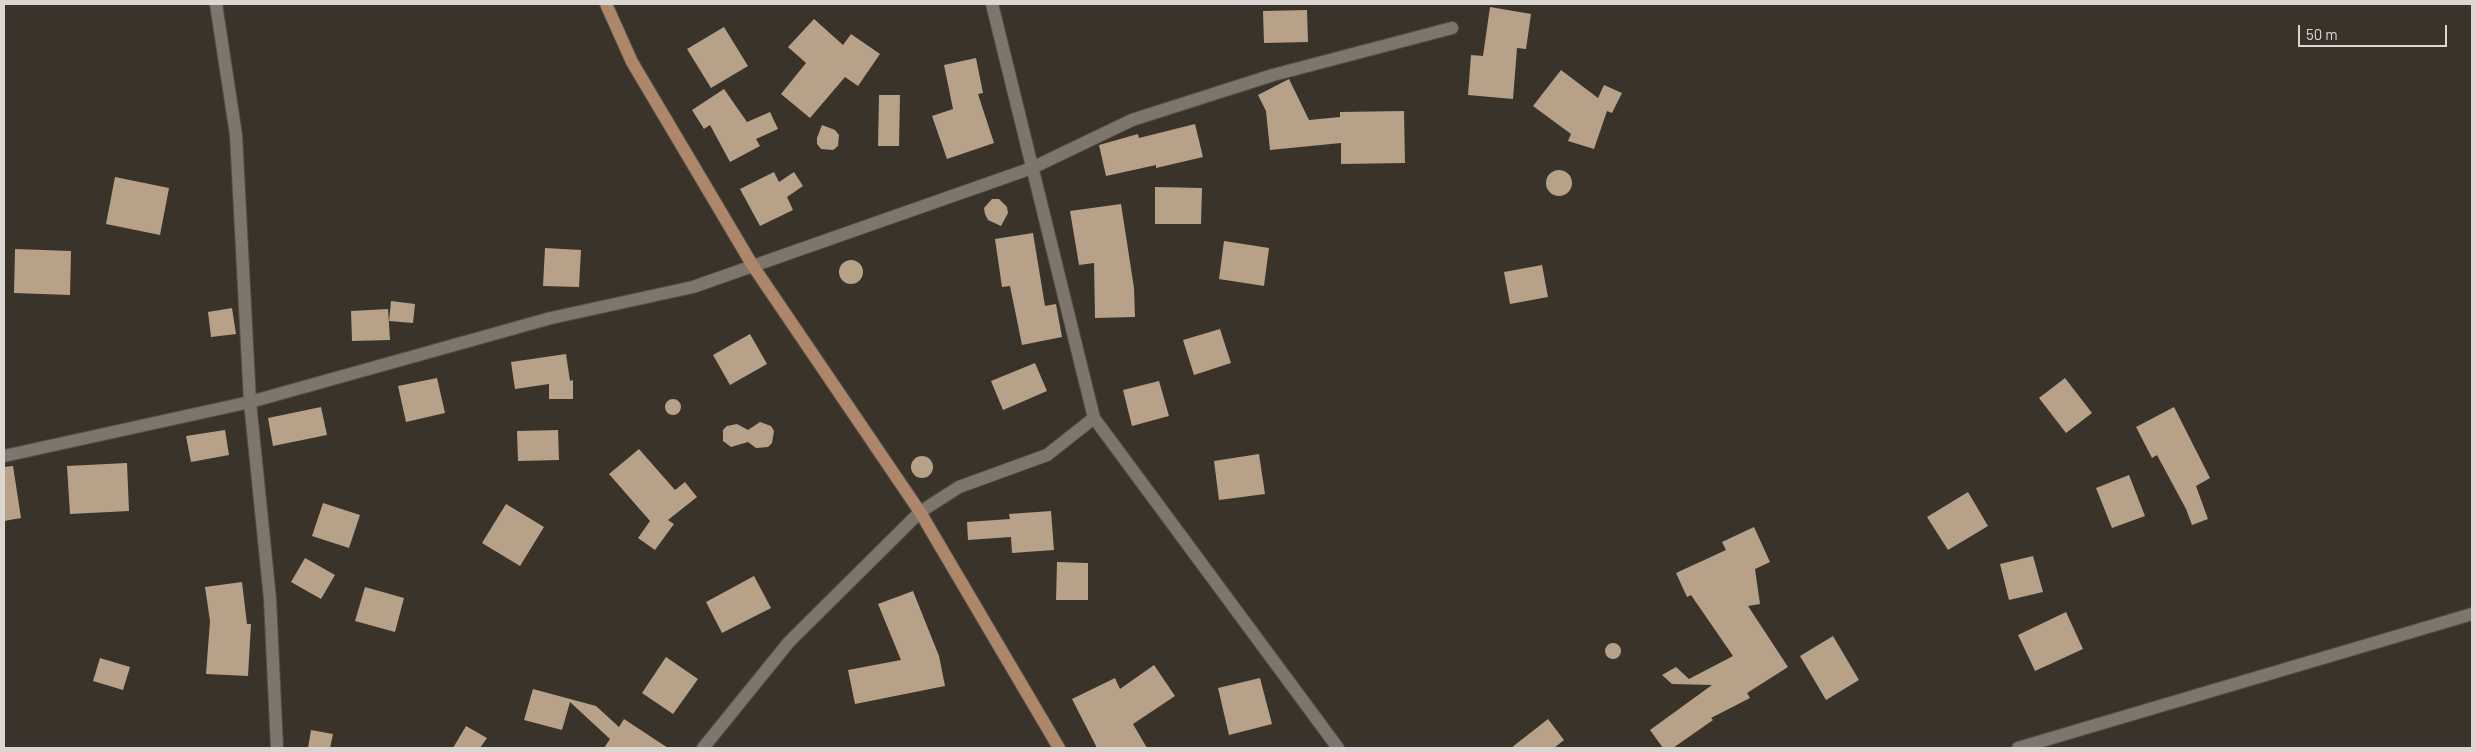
<!DOCTYPE html>
<style>
body{margin:0}
#map{position:relative;width:2476px;height:752px;overflow:hidden;background:#3a332a;font-family:Barlow,sans-serif}
canvas{display:block}
.frame{position:absolute;inset:0;border:5px solid #dbd6d1;pointer-events:none}
.scale{position:absolute;left:2298px;top:25px;width:149px;height:22px;box-sizing:border-box;border:2px solid #dbd6d1;border-top:0;padding-left:6px;font-size:15px;line-height:18px;white-space:nowrap;color:#dbd6d1;-webkit-text-stroke:4px #3a332a;paint-order:stroke}
</style>
<div id="map">
<canvas width="2476" height="752"></canvas>
<div class="frame"></div>
<div class="scale">50 m</div>
</div>
<script>
const c = document.querySelector('canvas').getContext('2d');
c.lineJoin = 'round';
function paint(path, color) {
  c.fillStyle = color;
  c.fill(path, 'evenodd');
}
function stroke(path, color, width, dash) {
  c.strokeStyle = color;
  c.lineWidth = width;
  c.lineCap = dash ? 'butt' : 'round';
  c.setLineDash(dash || []);
  c.stroke(path);
}
paint(new Path2D(`
 M1490 7 1531 14 1526 49 1517 48 1513 99 1468 95 1471 55 1483 56Z
 M1307 10 1308 42 1264 43 1263 11Z
 M814 19 843 45 851 34 880 54 858 86 845 77 810 118 781 94 806 63 788 47Z
 M724 27 748 66 711 88 687 49Z
 M976 58 983 93 978 94 994 143 947 159 932 116 953 109 944 65Z
 M1561 70 1598 98 1604 85 1622 93 1612 113 1607 111 1594 149 1568 141 1571 134 1533 106Z
 M1289 79 1309 120 1340 117V112L1404 111 1405 163 1341 164V143L1270 150 1266 111 1258 95Z
 M724 89 747 122 770 112 778 129 756 139 760 146 730 162 710 125 704 129 692 110Z
 M879 95H900L899 146H878Z
 M1195 124 1203 157 1156 168V165L1106 176 1099 145 1138 134 1139 138Z
 M822 125 835 130 839 135 838 146 833 150 821 149 817 144V138Z
 M1546 183a13 13 0 1 1 26 0a13 13 0 1 1-26 0Z
 M774 172 779 182 794 172 803 186 787 197 793 210 760 226 740 189Z
 M115 177 169 188 160 235 106 224Z
 M1155 187 1202 188 1201 224H1155Z
 M992 199H999L1007 207 1008 213 1001 226 988 220 985 214 984 208Z
 M1121 204 1134 288 1135 317 1095 318 1094 263 1079 265 1070 211Z
 M1033 233 1045 306 1056 304 1062 337 1022 345 1010 286 1002 287 995 239Z
 M1224 241 1269 248 1264 286 1219 279Z
 M545 248 581 250 579 287 543 286Z
 M15 249 71 251 70 295 14 293Z
 M839 272a12 12 0 1 1 24 0a12 12 0 1 1-24 0Z
 M1542 265 1548 297 1510 304 1504 272Z
 M391 301 415 304 413 323 389 321Z
 M232 308 236 334 211 337 208 312Z
 M388 309 390 340 352 341 351 311Z
 M1220 329 1231 363 1194 375 1183 340Z
 M750 334 767 364 730 385 713 355Z
 M566 354 570 381 573 380V399H549V384L515 389 511 362Z
 M1035 363 1047 391 1003 410 991 381Z
 M437 378 445 413 406 422 398 386Z
 M2065 378 2092 413 2066 433 2039 398Z
 M1159 381 1169 416 1132 426 1123 390Z
 M665 407a8 8 0 1 1 16 0a8 8 0 1 1-16 0Z
 M321 407 327 435 273 446 268 418Z
 M2174 407 2210 478 2196 486 2208 519 2192 525 2186 509 2157 455 2152 458 2136 427Z
 M760 422 771 426 774 431 772 443 768 447 756 448 748 442 731 447 723 441V430L727 426 737 424 748 430Z
 M225 430 229 455 191 462 186 436Z
 M558 430 559 460 518 461 517 431Z
 M639 449 675 490 685 482 697 497 668 520 674 524 655 550 638 538 650 521 609 474Z
 M1259 454 1265 494 1219 500 1214 461Z
 M911 467a11 11 0 1 1 22 0a11 11 0 1 1-22 0Z
 M127 463 129 511 70 514 67 466Z
 M13 466 21 518 4 521V467Z
 M2129 475 2145 516 2112 528 2096 488Z
 M1968 492 1988 526 1948 550 1927 517Z
 M323 503 360 515 349 548 312 536Z
 M506 504 544 527 520 566 482 543Z
 M1051 511 1054 550 1012 553 1011 537 968 540 967 522 1010 519 1009 514Z
 M1754 527 1770 562 1755 569 1760 604 1748 606 1788 667 1747 693 1750 698 1711 718 1713 720 1673 748H1663L1650 730 1712 685 1672 684 1662 675 1676 667 1689 679 1733 656 1691 595 1687 597 1676 573 1726 550 1722 542Z
 M2033 556 2043 592 2009 600 2000 564Z
 M305 558 335 575 321 599 291 582Z
 M1057 562 1088 563V600H1056Z
 M754 576 771 608 722 633 706 602Z
 M242 582 247 624H251L248 676 206 674 210 621 205 587Z
 M365 587 404 598 395 632 355 621Z
 M913 591 939 656 945 686 855 704 848 670 901 660 878 604Z
 M2066 612 2083 649 2035 671 2018 635Z
 M1833 636 1859 680 1826 700 1800 656Z
 M1605 651a8 8 0 1 1 16 0a8 8 0 1 1-16 0Z
 M666 657 698 679 673 714 642 693Z
 M100 658 130 667 123 690 93 681Z
 M1154 665 1175 696 1133 724 1147 748H1097L1072 699 1115 678 1120 689Z
 M1260 678 1272 724 1229 735 1218 688Z
 M533 689 596 706 619 727 624 719 668 748H604L610 739 570 702 562 730 524 720Z
 M1548 719 1564 740 1554 748H1511Z
 M466 726 487 738 480 748H453Z
 M311 730 333 734 330 748H308Z`), '#b7a188');
const minor = new Path2D(`
 M216 4 236 135 250 402 270 599 277 748
 M992 4 1094 418 1338 748
 M4 456 250 402 551 318 693 287 1032 168 1132 120 1273 75 1452 28
 M703 748 789 642 920 512 959 487 1047 455 1094 418
 M2018 748 2472 614`);
const primary = new Path2D(`
 M606 4 632 62 753 266 920 512 1059 748`);
stroke(minor, '#554f48', 14);
stroke(primary, '#554f48', 14);
stroke(minor, '#7e766c', 12);
stroke(primary, '#ae876a', 12);
</script>
